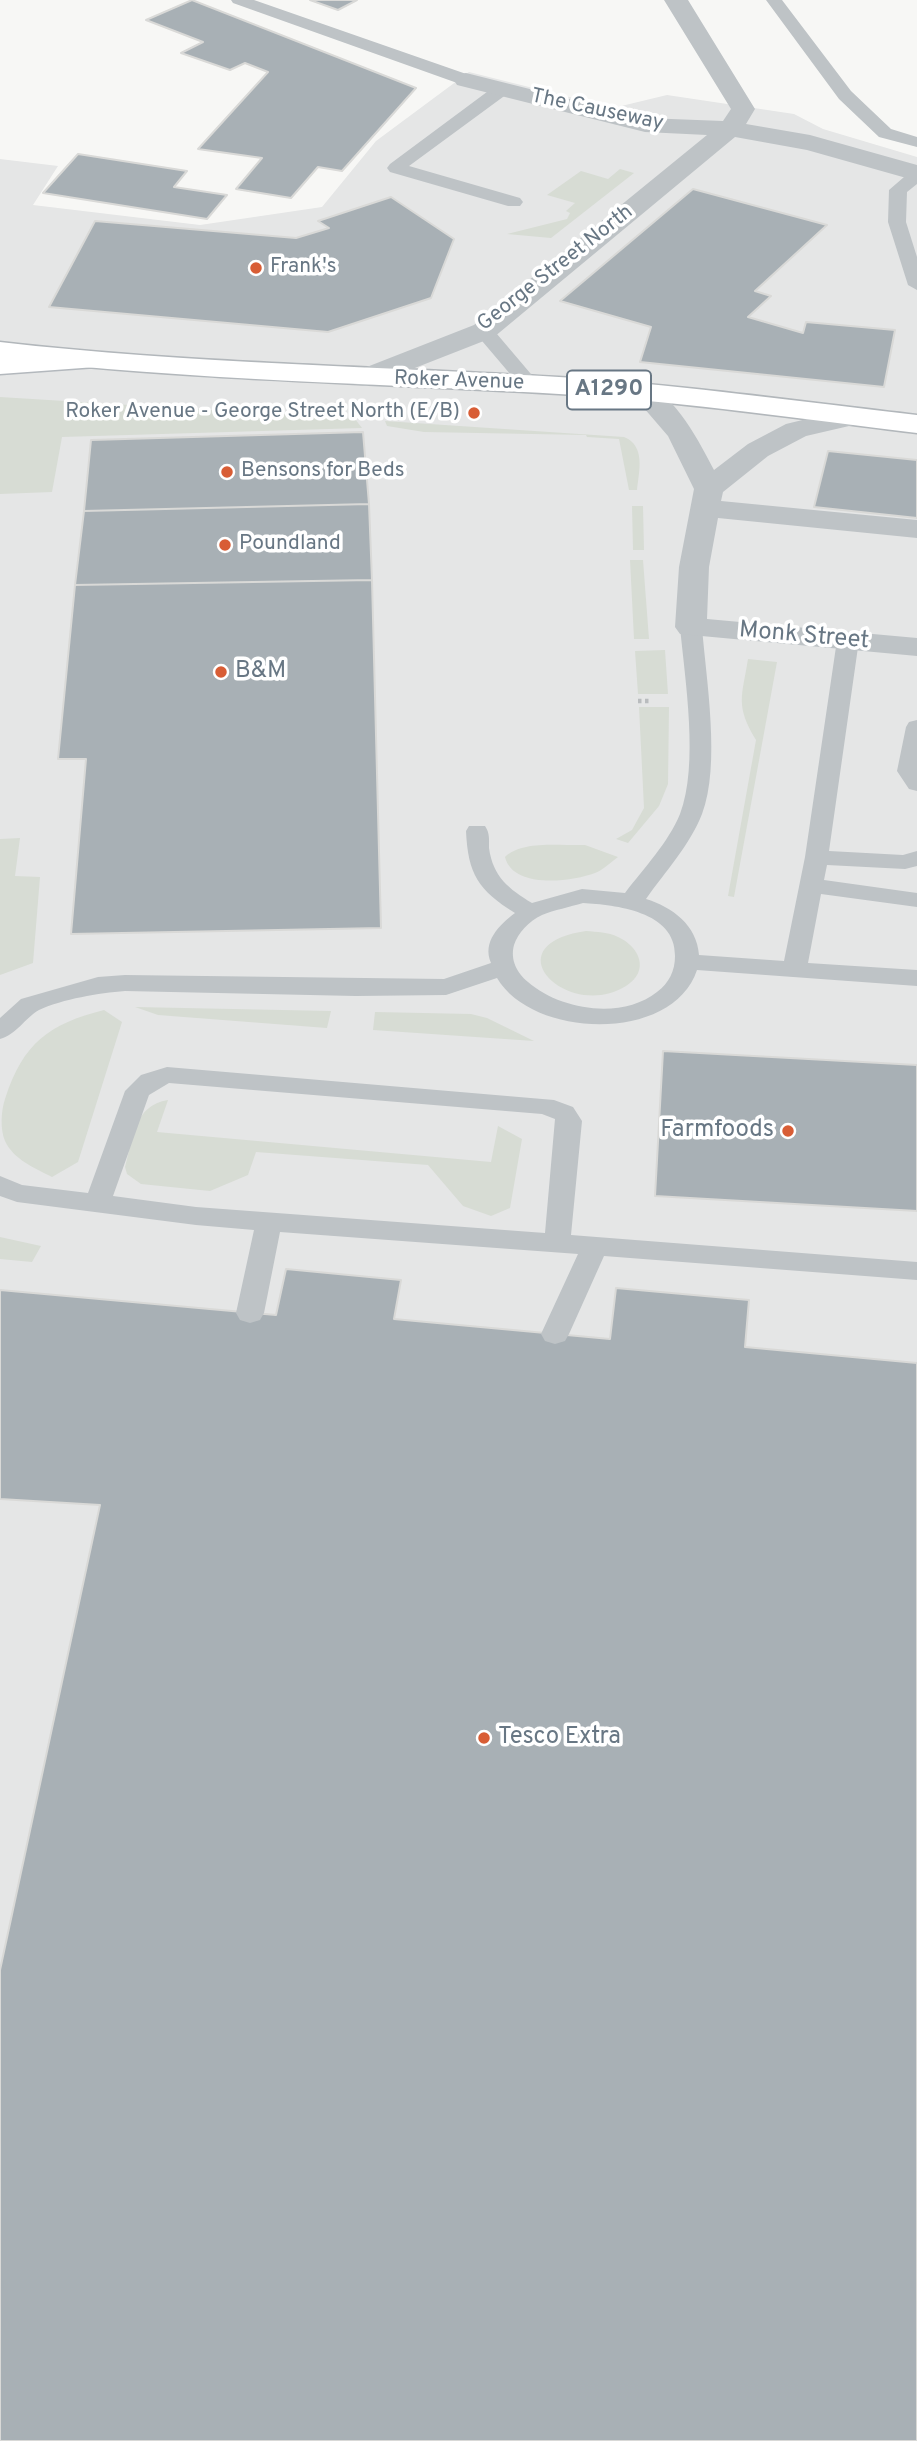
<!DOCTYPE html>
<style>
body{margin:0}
canvas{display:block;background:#f7f7f5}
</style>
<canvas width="917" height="2441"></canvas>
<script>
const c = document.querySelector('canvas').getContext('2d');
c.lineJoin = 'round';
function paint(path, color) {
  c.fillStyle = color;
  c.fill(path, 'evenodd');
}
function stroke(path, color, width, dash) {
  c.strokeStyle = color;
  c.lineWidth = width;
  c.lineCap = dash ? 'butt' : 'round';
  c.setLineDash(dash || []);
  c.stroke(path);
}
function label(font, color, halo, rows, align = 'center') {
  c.font = font + ' Overpass,sans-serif';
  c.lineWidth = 7;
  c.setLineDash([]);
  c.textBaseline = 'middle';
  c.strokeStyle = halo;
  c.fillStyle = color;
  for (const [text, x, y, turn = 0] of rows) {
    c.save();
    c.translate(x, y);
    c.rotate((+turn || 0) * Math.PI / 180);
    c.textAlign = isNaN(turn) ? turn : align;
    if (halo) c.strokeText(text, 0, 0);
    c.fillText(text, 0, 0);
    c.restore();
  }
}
paint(new Path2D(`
 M469 72 613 108 667 95 794 114 823 129 917 157V2441H0V159L58 166 33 205 200 225 322 207 376 141Z`), '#e5e6e6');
paint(new Path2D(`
 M620 169 634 173 551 238 507 234 567 219 570 213 566 211 575 203 547 195 581 171 608 179Z
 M0 397 355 419 362 428 62 437 52 492 0 494Z
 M385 421 624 437C646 446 639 471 637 490H629L619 439 587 437 586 435 424 432 387 426Z
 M632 506H643L644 550H633Z
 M630 560H643L649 639H634Z
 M665 650 668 694H638L635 651Z
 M748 659 777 662 734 897 728 896 756 740C735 705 742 697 748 659Z
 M639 707H669L668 784 659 806 628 843 616 839 632 830 644 808Z
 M20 838 15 876 40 877 33 963 0 975V839Z
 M585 845 618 857C611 862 603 870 595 873 571 882 513 889 505 857 522 840 561 846 585 845Z
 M586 931C597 932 608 932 618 937 640 947 650 971 626 986 568 1022 490 945 586 931Z
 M135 1007 331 1011 327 1028 158 1015Z
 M104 1010 122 1022 78 1162 52 1177C35 1168 14 1160 5 1141 0 1129 1 1111 5 1099 23 1043 49 1024 104 1010Z
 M375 1012 471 1014 487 1018 534 1041 373 1030Z
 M168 1100 157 1132 491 1162 498 1126 522 1139 510 1208 491 1216 463 1206 428 1165 256 1152 248 1175 210 1191 141 1184 127 1174 125 1167C133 1139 134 1105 168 1100Z
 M0 1237 41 1246 32 1262 0 1259Z`), '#d7dcd4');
const building = new Path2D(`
 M192 0 416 88 342 171 318 167 291 198 236 189 262 158 198 149 268 72 245 63 230 70 181 53 203 42 146 20Z
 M310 0H357L338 10Z
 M78 154 187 171 174 187 227 195 207 219 43 193Z
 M693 189 827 225 755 291 771 296 748 317 803 333 806 322 895 330 884 387 640 362 651 327 560 301Z
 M391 197 454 239 431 298 328 332 49 307 95 221 296 238 329 228 318 221Z
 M363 432 369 504 84 511 91 440Z
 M828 451 917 460V518L814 507Z
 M369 504 372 580 75 585 84 511Z
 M372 580 381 928 71 934 86 759H58L75 585Z
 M663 1051 917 1065V1211L655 1196Z
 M286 1269 401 1280 394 1319 610 1339 616 1288 749 1300 745 1347 917 1363V2441H0V1970L100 1505 0 1499V1290L276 1315Z`);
paint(building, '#a8b0b5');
stroke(building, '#d9d9d7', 2);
const secondary = new Path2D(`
 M86 353 96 355 100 361 96 367 0 374V358Z`);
const primary = new Path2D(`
 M0 342C191 364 383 366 575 378 690 386 803 402 917 415V433C803 419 690 403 575 395 383 383 191 381 0 358Z`);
stroke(secondary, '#b3b8bd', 3);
stroke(primary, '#b2b7bb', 3);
stroke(new Path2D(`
 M638 701H651`), '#b9bcbe', 4.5, [3.5, 3.5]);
paint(new Path2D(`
 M231 0H254L472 76 474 80 466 85 460 84 233 3Z
 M766 0H782L851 91 891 129 917 137V147L879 137 839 99Z
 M501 85 509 90 507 94 409 166 520 198 523 202 520 206H508L390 172 387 168 390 164 495 86Z
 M917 170V184L907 192 906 222 917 257V290L908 285 888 222 889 190 911 171Z
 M484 325 491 327 536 380 539 384 536 388H522L477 335 475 331 477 327Z
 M691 621 698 623 702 627C706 679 721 765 702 814 690 845 665 872 646 899 672 907 697 925 699 955L784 961 805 857 837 640 840 635H856L859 640 829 851 903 855 917 851V866L905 869 827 865 824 880 917 893V907L821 894 808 963 917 970V986L697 970C673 1043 533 1039 497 978L446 995 356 996 125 991C99 993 63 999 39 1010 25 1018 17 1034 0 1039V1018L21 999 98 977 125 975 444 979 491 963C482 942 499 925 515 913 478 890 468 874 466 831L469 826H485C490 833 489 840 489 848 493 877 509 889 532 903L582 889 625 893C644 868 668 843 680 814 699 765 685 680 680 627L684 623ZM583 903C615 905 676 911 675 956 675 971 669 983 657 992 622 1020 560 1010 528 982 517 973 510 960 514 945 518 933 529 921 542 915 554 910 570 907 583 903Z
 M917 720V791L909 789 897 771 906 727 909 722Z
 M167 1067 554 1100 573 1107 582 1121 571 1235 917 1262V1280L604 1256 569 1334 565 1341 555 1344 545 1341 541 1334 578 1254 280 1232 264 1313 260 1320 250 1323 240 1320 236 1313 254 1230 196 1225 17 1202 0 1196V1176L22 1185 88 1193 125 1091 141 1075ZM169 1083 542 1114 555 1119 545 1233 196 1207 113 1196 149 1095Z`), '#bec3c6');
paint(new Path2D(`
 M664 0H688L755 109 746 124 810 135 917 165V181L807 150 735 137 494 337 374 384 364 386 354 384 350 378 354 372 474 325 707 135 645 132 457 85 454 80 457 75 466 73 645 118 723 121 731 109Z
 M645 385C674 392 701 445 714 470L748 444 786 424 852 408 862 411 866 417 862 423 806 436 768 456 723 492 721 501 917 520V538L718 518 709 567 707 619 917 638V656L680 634 675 627 679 567 694 489 668 436 631 393 635 387Z`), '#bec3c6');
paint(secondary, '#fff');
paint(primary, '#fff');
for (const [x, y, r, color] of [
 [256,268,7,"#d85d35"],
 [474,413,7,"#d85d35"],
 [227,472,7,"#d85d35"],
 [225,545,7,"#d85d35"],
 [221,672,7,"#d85d35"],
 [788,1131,7,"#d85d35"],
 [484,1738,7,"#d85d35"]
]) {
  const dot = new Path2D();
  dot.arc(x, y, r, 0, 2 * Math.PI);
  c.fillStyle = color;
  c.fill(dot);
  stroke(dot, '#fff', 2.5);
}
label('21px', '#687784', '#fff', [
 ["The Causeway",597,111,12],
 ["George Street North",556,269,-38],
 ["Roker Avenue",459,382,2]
]);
label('21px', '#687784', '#fff', [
 ["Frank's",270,268],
 ["Roker Avenue - George Street North (E/B)",460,413,"right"],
 ["Bensons for Beds",241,472],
 ["Poundland",239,545]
], 'left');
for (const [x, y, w] of [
 [609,390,84]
]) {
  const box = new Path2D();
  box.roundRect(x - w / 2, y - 19.5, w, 39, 5);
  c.fillStyle = '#fff';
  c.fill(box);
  stroke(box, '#687784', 2);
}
label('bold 23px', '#687784', null, [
 ["A1290",609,390]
]);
label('24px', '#687784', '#fff', [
 ["Monk Street",804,637,5]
]);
label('24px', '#687784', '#fff', [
 ["B&M",235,672],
 ["Farmfoods",774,1131,"right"],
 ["Tesco Extra",498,1738]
], 'left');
</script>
